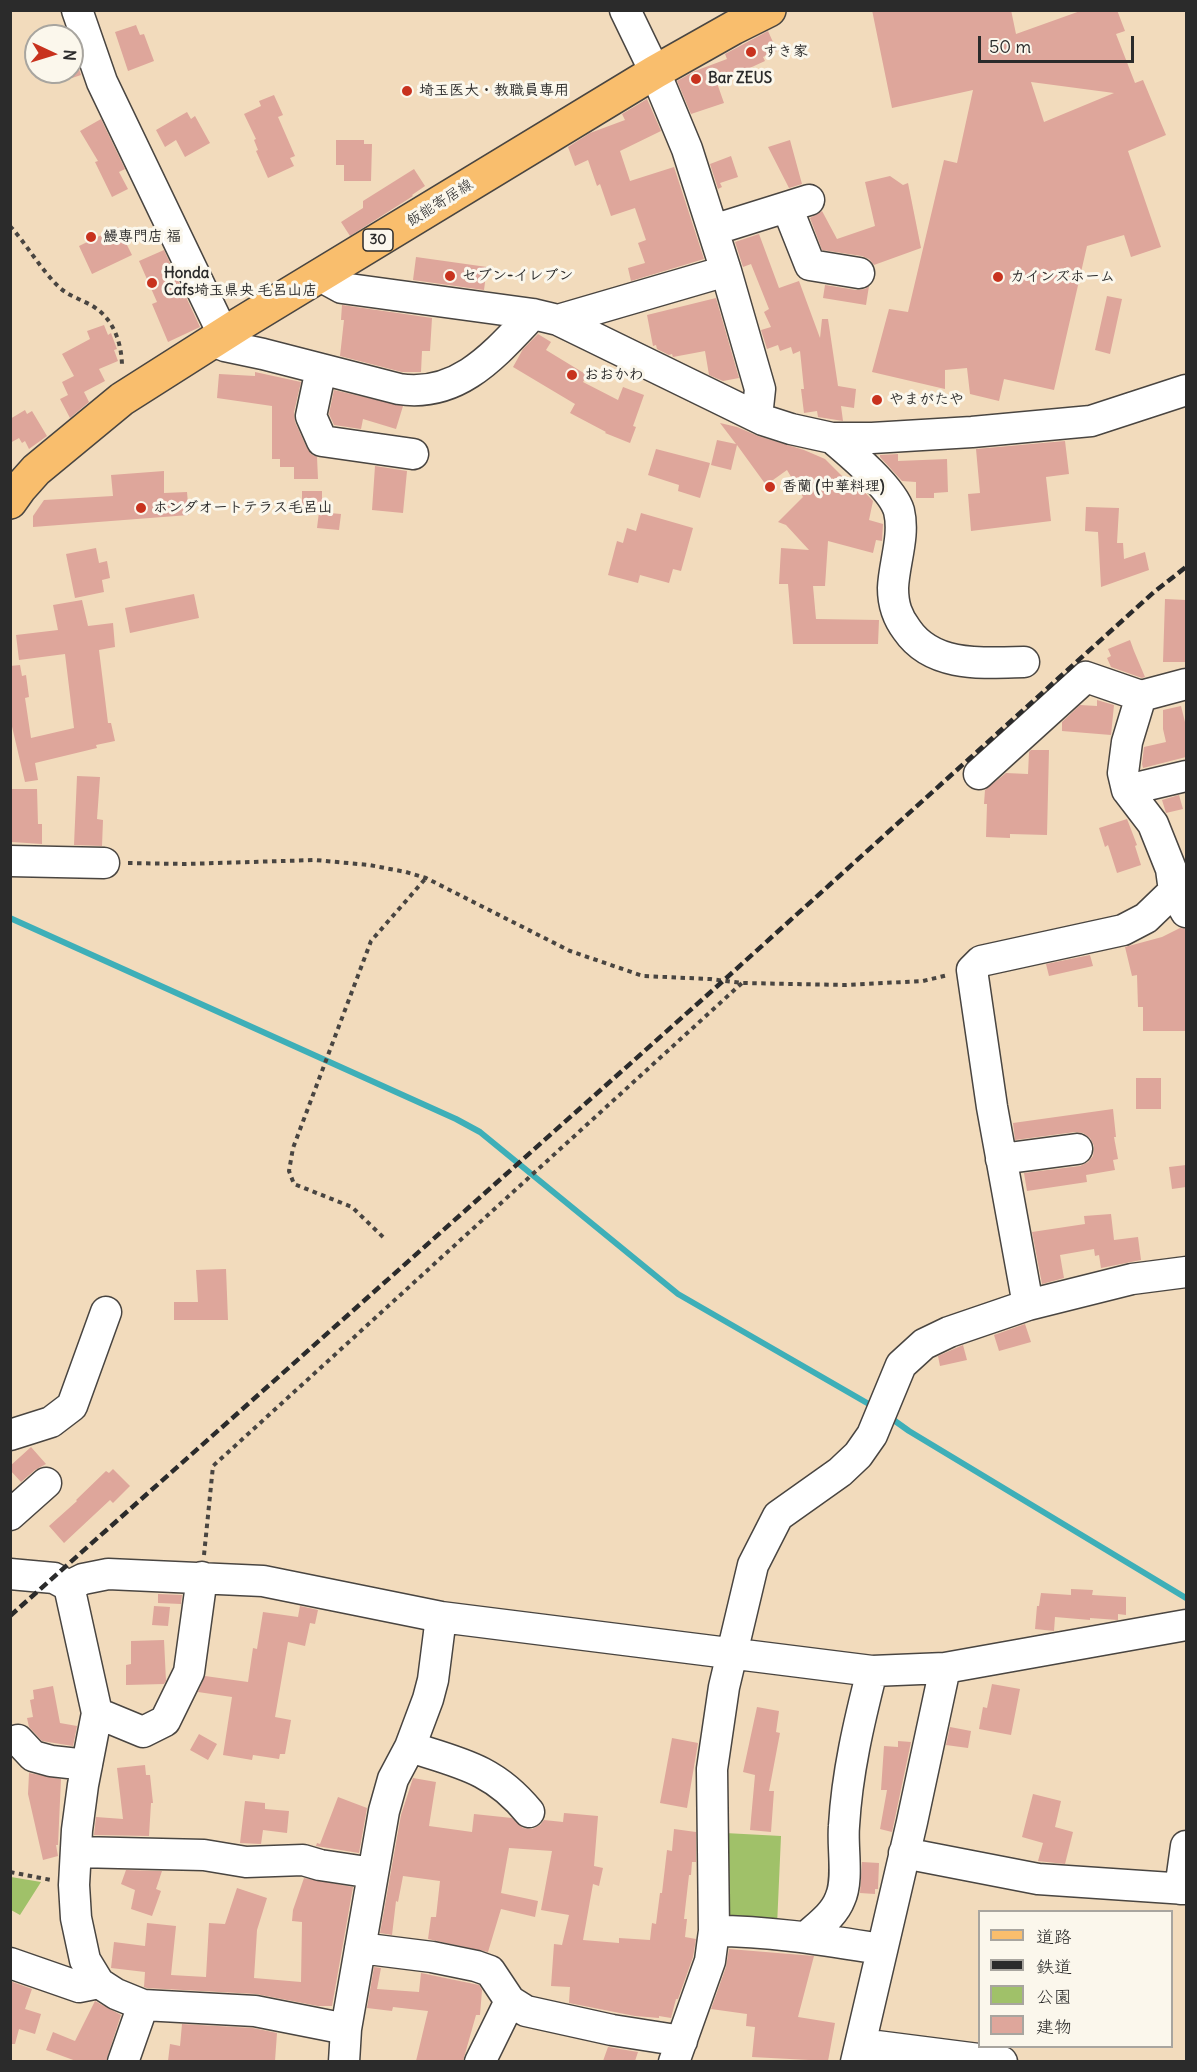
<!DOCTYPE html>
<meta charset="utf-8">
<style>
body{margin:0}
#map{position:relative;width:1197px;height:2072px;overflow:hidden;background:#f2dbbc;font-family:Delius,"Klee One",sans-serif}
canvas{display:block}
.frame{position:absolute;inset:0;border:12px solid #2b2b2b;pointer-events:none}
.legend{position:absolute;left:978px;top:1910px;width:195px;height:138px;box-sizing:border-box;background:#fbf7ec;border:2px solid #a8a59f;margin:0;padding:8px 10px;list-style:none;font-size:18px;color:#2b2b2b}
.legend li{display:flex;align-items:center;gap:12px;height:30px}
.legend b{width:30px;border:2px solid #a8a59f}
.north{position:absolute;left:24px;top:24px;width:60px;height:60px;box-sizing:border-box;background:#fbf7ec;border:2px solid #a8a59f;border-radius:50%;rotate:94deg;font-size:16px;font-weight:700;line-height:24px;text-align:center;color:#2b2b2b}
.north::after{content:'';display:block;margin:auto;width:21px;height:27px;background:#c8321e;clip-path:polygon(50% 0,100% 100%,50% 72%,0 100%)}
.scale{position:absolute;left:978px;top:36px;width:156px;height:27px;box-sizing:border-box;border:3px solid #2b2b2b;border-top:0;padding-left:8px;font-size:18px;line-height:21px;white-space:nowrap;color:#2b2b2b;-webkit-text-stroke:4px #fbf7ec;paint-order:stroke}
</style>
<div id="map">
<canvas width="1197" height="2072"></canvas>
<div class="frame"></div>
<ul class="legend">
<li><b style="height:8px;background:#f9be6d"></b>道路</li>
<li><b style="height:8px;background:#2b2b2b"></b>鉄道</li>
<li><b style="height:16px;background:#a0c169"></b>公園</li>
<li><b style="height:16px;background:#dea69b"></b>建物</li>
</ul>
<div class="north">N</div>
<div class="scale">50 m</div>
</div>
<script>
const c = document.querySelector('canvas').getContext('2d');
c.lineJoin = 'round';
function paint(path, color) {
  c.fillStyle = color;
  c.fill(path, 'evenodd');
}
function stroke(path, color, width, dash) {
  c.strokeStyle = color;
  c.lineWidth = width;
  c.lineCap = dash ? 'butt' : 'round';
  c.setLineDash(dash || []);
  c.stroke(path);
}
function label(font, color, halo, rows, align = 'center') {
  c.font = font + ' Delius,"Klee One",sans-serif';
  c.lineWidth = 6;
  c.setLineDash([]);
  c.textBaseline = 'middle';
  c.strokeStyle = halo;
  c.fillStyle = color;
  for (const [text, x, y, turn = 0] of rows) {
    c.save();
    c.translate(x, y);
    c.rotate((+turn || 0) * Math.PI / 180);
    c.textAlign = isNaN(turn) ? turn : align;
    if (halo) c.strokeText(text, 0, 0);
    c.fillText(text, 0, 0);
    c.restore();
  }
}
paint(new Path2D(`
 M725 1833 781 1836 777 1926 723 1921Z
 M11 1877 41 1882 20 1915 11 1910Z`), '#a0c169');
stroke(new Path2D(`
 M10 918 456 1119 480 1132 678 1294 874 1407
 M888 1416 909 1431 1186 1598`), '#3eafb8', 6);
paint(new Path2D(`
 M872 10H1011L1016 34 1083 10H1117L1125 31 1116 34 1135 83 1143 80 1166 135 1128 151 1161 247 1131 257 1124 235 1087 246 1054 390 1004 379 999 401 970 394 967 368 945 370V389L872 372 889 309 908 312 944 160 957 163 973 90 892 108ZM1031 82 1114 93 1044 122Z
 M136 25 140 35 144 34 154 61 128 71 115 32Z
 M768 31 777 51 763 57 765 61 717 83 724 103 691 114 677 81 695 71 727 59 725 54Z
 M72 48 81 75 72 78Z
 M274 95 283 115 278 117 295 156 290 158 294 166 268 178 256 151 258 150 254 140 256 139 244 114 261 106 259 101Z
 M647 99 661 131 620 151 630 181 674 167 704 259 631 281 628 268 645 263 638 243 646 240 635 208 611 216 600 184 597 186 588 160 575 166 568 147 590 133 625 120 622 114Z
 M187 112 191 119 195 116 210 143 185 157 176 140 165 147 156 130Z
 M101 119 125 169 119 172 128 189 112 197 95 162 98 161 80 131Z
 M336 140H364V144H372L371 181H344V165H336Z
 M790 140 802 184 789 188 768 147Z
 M731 156 738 177 720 183 722 187 718 189 710 164Z
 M414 169 425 186 412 195 413 196 350 236 341 222 363 208V201Z
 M890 176 903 185 908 183 921 248 874 265 869 259 862 256 822 250 810 218 822 211 837 239 875 226 865 182Z
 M118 227 132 255 92 274 79 246Z
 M759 234 779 288 799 281 820 338 822 319H828L838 386 856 389 854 408 841 406 843 421 818 417 817 411 804 413 801 389H804L800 351 793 354 791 347 780 351 778 345 767 349 761 330 771 327 764 312 769 309 751 264 743 267 735 242Z
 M164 250 200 327 168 342 152 304 157 302 139 261Z
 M416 257 487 267 484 290 413 280Z
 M825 285 856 290 865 289 869 286 866 305 823 298Z
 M1107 296 1122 299 1110 354 1095 350Z
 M716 298 739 378 723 381 709 375 705 351 673 357 672 354 669 355 657 349 656 345 653 346 647 315Z
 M342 305 432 318 430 351H422L421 372H402L340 356 344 320H341Z
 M104 325 108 335 111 333 117 349 114 350 118 361 99 369 105 381 84 392 89 402 70 418 60 399 68 395 62 382 74 376 62 354 90 339 87 331Z
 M538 334 551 342 546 350 587 375 583 382 618 400 623 387 644 395 633 426 636 427 630 443 605 433 606 432 570 413 575 404 513 367 523 349Z
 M255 372 301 382 294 412 295 422 307 448 311 454 317 457 318 479H294V467H280V459H272V406L217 398 219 374 255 376Z
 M334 390 403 406 396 429 363 419 361 429 334 425 329 414Z
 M25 410 27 414 32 411 47 436 29 449 25 441 22 443 19 438 10 443V419Z
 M720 423 737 427 758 436 804 450 825 459 847 481 857 484 873 501 869 520 883 524 882 541 876 540 873 553 828 541 825 586H813L816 619 879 620 878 644H793L788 584H779L781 548 809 550 786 525 778 522 803 497 787 470 766 485 737 445 731 470 711 465 717 440 736 444Z
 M1065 441 1069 474 1046 477 1051 521 971 531 968 494 980 493 976 449Z
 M656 449 710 463 700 498 678 491 679 485 648 475Z
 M898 454V461L947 459 948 492 934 493V498H916V482L902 481 880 457V455Z
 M375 466 407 471 403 513 372 510Z
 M164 471V493L187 492 189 515 33 527V516L44 500 113 496 111 475Z
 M302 491H322V509H302Z
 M1086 507 1119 508 1117 543H1123L1124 559 1145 552 1149 570 1101 587 1098 532 1085 531Z
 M319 512 341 514 339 530 317 528Z
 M641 513 693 528 681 571 673 569 669 583 640 575 638 583 608 575 617 541 623 543 627 528 636 531Z
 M96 548 99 563 107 561 110 578 102 580 104 592 75 598 66 554Z
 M194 594 199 618 130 633 125 608Z
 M1165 599 1186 600V662H1163Z
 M82 600 88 626 113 623 115 647 99 650 108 723H111L115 741 96 745 97 748 35 763 38 780 25 782 10 718V666L20 665 22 676 26 675 29 697 25 698 31 738 74 728 65 654 19 660 16 635 58 630 53 605Z
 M1130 640 1134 651 1145 677 1142 678 1111 667 1107 658 1111 656 1108 649Z
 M1097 700 1114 705 1111 735 1062 731V722L1080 705 1097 706Z
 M1181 706 1186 726V757L1143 768 1142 764 1144 747 1166 742 1163 729V710Z
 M1031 750H1049L1047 835 1010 834V838L986 837 987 804H984L985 790 1006 773 1028 774 1029 752Z
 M77 776 100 777 97 819 103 820 102 846 74 845Z
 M11 789H37L38 824H42V844L12 842Z
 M1179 795 1183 809 1166 813 1162 800Z
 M1127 819 1137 845 1135 846 1141 865 1117 873 1108 845 1105 847 1099 828Z
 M1180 928 1186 929V1031H1143V1007H1138L1137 975 1132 976 1125 947 1162 937Z
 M1090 955 1093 966 1049 976 1046 964Z
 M1136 1078H1161V1109H1136Z
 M1113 1109 1116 1137H1114L1118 1159 1113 1160 1115 1170 1086 1175 1087 1182 1027 1191 1024 1173 1080 1166 1088 1162 1093 1156 1094 1146 1090 1138 1083 1133 1075 1132 1015 1140 1013 1123Z
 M1186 1165V1187L1172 1189 1169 1167Z
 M1111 1214 1114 1240 1138 1237 1141 1260 1101 1268 1099 1255 1095 1256 1094 1249 1060 1255 1064 1278 1042 1284 1032 1232 1085 1224 1084 1216Z
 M226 1269 228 1320H174V1302H198L196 1270Z
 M1025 1324 1031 1342 999 1351 994 1335Z
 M963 1345 967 1360 940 1366 938 1356Z
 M31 1447 46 1464 35 1470 21 1482 10 1470V1466Z
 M113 1469 130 1486 113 1503 110 1500 64 1543 49 1526 77 1501 76 1500 106 1471 109 1473Z
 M1071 1589 1093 1590 1092 1595 1126 1597V1615L1118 1614V1620L1090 1618V1620L1055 1617 1054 1631 1035 1629 1037 1606H1039L1041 1593 1071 1595Z
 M158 1594 182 1595 181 1604 158 1603Z
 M154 1606 170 1607 168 1626 152 1625Z
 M300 1606 318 1610 315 1624 310 1623 305 1646 288 1642 275 1717 291 1720 285 1754H280L279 1759 253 1755 252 1760 223 1755 232 1697 198 1692 205 1676 248 1682 253 1648 257 1649 263 1612 298 1617Z
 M164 1640 166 1681 164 1684 126 1685V1665L131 1664V1641Z
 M992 1684 1020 1689 1011 1735 979 1729 983 1707 987 1708Z
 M53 1686 60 1723 77 1726 73 1746 42 1741 29 1727 27 1718 33 1717 30 1700 34 1699 33 1690Z
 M757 1707 779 1711 776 1732 780 1733 769 1791H774L771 1832 750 1830 755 1775 743 1772Z
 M950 1727 971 1731 968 1748 946 1745Z
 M199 1734 217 1744 208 1760 190 1750Z
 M672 1738 698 1743 687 1808 660 1803Z
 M898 1741 911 1742 892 1832 880 1829 887 1790H881L884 1746 898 1747Z
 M145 1765 146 1775H150L153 1803H151L149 1836 94 1835 96 1817 123 1819 117 1768Z
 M29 1773 61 1779 58 1845H56L58 1856 43 1860 28 1794Z
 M413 1778 436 1782 429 1826 472 1832 474 1814 512 1818 523 1828 532 1829 540 1825 544 1820 563 1822 564 1813 598 1816 594 1866 603 1868 599 1886 593 1884 583 1940 619 1943V1938L650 1940 652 1923 656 1924 660 1893H662L667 1850 672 1851 674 1829 696 1832V1862H692L691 1875H689L684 1919H687L685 1937 696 1939 693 1957 678 1999H676L671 2018 659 2016V2018L635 2016 569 2003 570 1987 551 1986 554 1944 562 1945 569 1915 541 1910 552 1851 509 1848 501 1893 538 1901 535 1917 501 1909 488 1952 428 1939 431 1917H436L440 1881 403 1876 398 1902 396 1901 392 1935 380 1933 401 1815Z
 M1033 1794 1061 1801 1055 1827 1073 1832 1065 1864 1038 1861 1043 1843 1022 1837Z
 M338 1797 367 1808 359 1853 316 1846 317 1843 320 1844Z
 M245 1801 265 1803V1809L289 1811 287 1833 263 1830 261 1844 240 1843Z
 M862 1862 879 1863 878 1889H875V1894L860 1893Z
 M126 1870 162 1871 156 1889 161 1891 152 1916 131 1909 135 1890 121 1884Z
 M304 1878 353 1887 332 2006H318L256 1994 147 1988 144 1987 145 1972 111 1968 114 1942 145 1946 147 1923 176 1926 171 1975 206 1977 209 1923 225 1924 237 1888 267 1898 257 1930 254 1978 301 1982 302 1922 292 1921 293 1910Z
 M729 1949 814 1956 798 2017 835 2023 828 2061 752 2057 755 2027 746 2026 747 2014 711 2009 726 1967Z
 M374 1967 381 1968 377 1989 419 1992 421 1973 479 1985 482 1990 480 2015H476L463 2061H416L428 2011 393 2007 392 2011 367 2008Z
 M10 1981 32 1989 25 2009 41 2014 35 2034 19 2029 15 2044H10Z
 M95 2001 121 2015 106 2061H76L46 2050 53 2032 75 2041Z
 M182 2024 253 2028 277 2033 275 2061H168L170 2044 180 2046Z
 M608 2047 638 2052 635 2061H603Z`), '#dea69b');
const minor = new Path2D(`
 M77 10 102 82 224 336
 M625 10 655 72 687 149 726 271 760 389 757 417
 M787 207 810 265 859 273
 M713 230 809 200
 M320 276 342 288 533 314 558 320 763 420 791 429 832 438H872L972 432 1091 421 1186 390
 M558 320 726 271
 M215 342 225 346 263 354 399 389C459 398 495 354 533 314
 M321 369 311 416 322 441 413 454
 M832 438C850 453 893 489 899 511 905 536 894 563 893 588 893 605 897 617 907 630 933 668 984 663 1024 662
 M1186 684 1141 696 1127 742 1123 773 1127 790 1153 824 1171 869 1174 891 1186 912
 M979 774 1086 677 1141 696
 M1127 790 1186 776
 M10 861 104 863
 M1001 1159 1077 1149
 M1028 1305 992 1107 972 970 981 961 1123 930 1146 918 1174 891
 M10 1435 51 1422 72 1406 106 1312
 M10 1515 46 1483
 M10 1574 54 1578 69 1586 83 1579 108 1574 263 1581 441 1617 872 1671 945 1668 1186 1625
 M69 1586 97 1713 83 1785 77 1830 74 1885 76 1918 85 1960 99 1983 116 1994 143 2005 255 2011 346 2029
 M97 1713 143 1732 165 1721 189 1672 202 1577
 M18 1740 33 1756 51 1761 87 1765
 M410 1747C460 1763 494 1769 529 1812
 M77 1852 204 1855 246 1862 303 1860 320 1865 373 1873
 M904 1853 1038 1879 1186 1889
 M1180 1889 1186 1846
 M714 1931C771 1931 824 1940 881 1949
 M806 1937C818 1926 834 1915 840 1899 849 1880 842 1847 844 1826 847 1773 859 1722 872 1671
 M360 1948 432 1957 476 1966 490 1971 510 2001 526 2011 612 2030 682 2041
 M10 1963 79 1987 99 1983
 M861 2044 1002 2062
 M123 2062 143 2005
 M344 2062 346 2029 384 1811 393 1779 410 1747 428 1699 433 1680 441 1617
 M480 2062 510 2001
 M674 2062 710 1961 714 1931 712 1769 724 1687 753 1565 778 1516 840 1472 858 1455 872 1435 901 1365 924 1344 949 1332 1028 1305 1132 1279 1186 1272
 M856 2062 912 1822 945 1668`);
const major = new Path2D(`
 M10 502 20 488 36 470 122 399 240 324 655 72 733 28 769 10`);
stroke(minor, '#494541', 33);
stroke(major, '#494541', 36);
stroke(new Path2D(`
 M10 226C27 245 40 268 57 285 68 297 85 300 97 309 115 322 122 346 122 367
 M128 863 185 864 315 860 369 865 406 872 426 878 570 951 643 976 710 979 742 983 845 985 923 981 948 975
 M383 1237 352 1207 294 1184 289 1171 293 1148 371 941 426 878
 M204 1555 213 1466 742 983
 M10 1872 51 1880`), '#494541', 4, [4.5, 4.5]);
stroke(minor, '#fff', 30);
stroke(major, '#f9be6d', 33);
stroke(new Path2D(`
 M10 1616 723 981 1154 592 1186 567`), '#2b2b2b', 4.5, [9, 4.5]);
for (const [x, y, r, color] of [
 [751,52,6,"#c8321e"],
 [696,79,6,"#c8321e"],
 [407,91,6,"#c8321e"],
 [91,237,6,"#c8321e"],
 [450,276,6,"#c8321e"],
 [998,277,6,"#c8321e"],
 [152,283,6,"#c8321e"],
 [572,375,6,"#c8321e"],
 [877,400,6,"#c8321e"],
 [770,487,6,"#c8321e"],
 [141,508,6,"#c8321e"]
]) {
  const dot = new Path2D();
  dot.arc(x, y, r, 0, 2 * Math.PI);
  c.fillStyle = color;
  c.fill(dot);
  stroke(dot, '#fbf7ec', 2);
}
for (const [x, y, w] of [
 [378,240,30]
]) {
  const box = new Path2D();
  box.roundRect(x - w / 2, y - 11, w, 22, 4.5);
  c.fillStyle = '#fbf7ec';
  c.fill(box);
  stroke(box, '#2b2b2b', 1.5);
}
label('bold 14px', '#2b2b2b', null, [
 ["30",378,240]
]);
label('bold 15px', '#2b2b2b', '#fbf7ec', [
 ["すき家",763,52],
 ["Bar ZEUS",708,79],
 ["埼玉医大・教職員専用",419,91],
 ["鰻専門店 福",103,237],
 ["Honda",164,274],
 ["Cafs埼玉県央 毛呂山店",164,291],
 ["セブン-イレブン",462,276],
 ["カインズホーム",1010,277],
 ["おおかわ",584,375],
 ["やまがたや",889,400],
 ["香蘭 (中華料理)",782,487],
 ["ホンダオートテラス毛呂山",153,508]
], 'left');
label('15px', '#2b2b2b', '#fbf7ec', [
 ["飯能寄居線",440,203,-32]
]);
</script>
